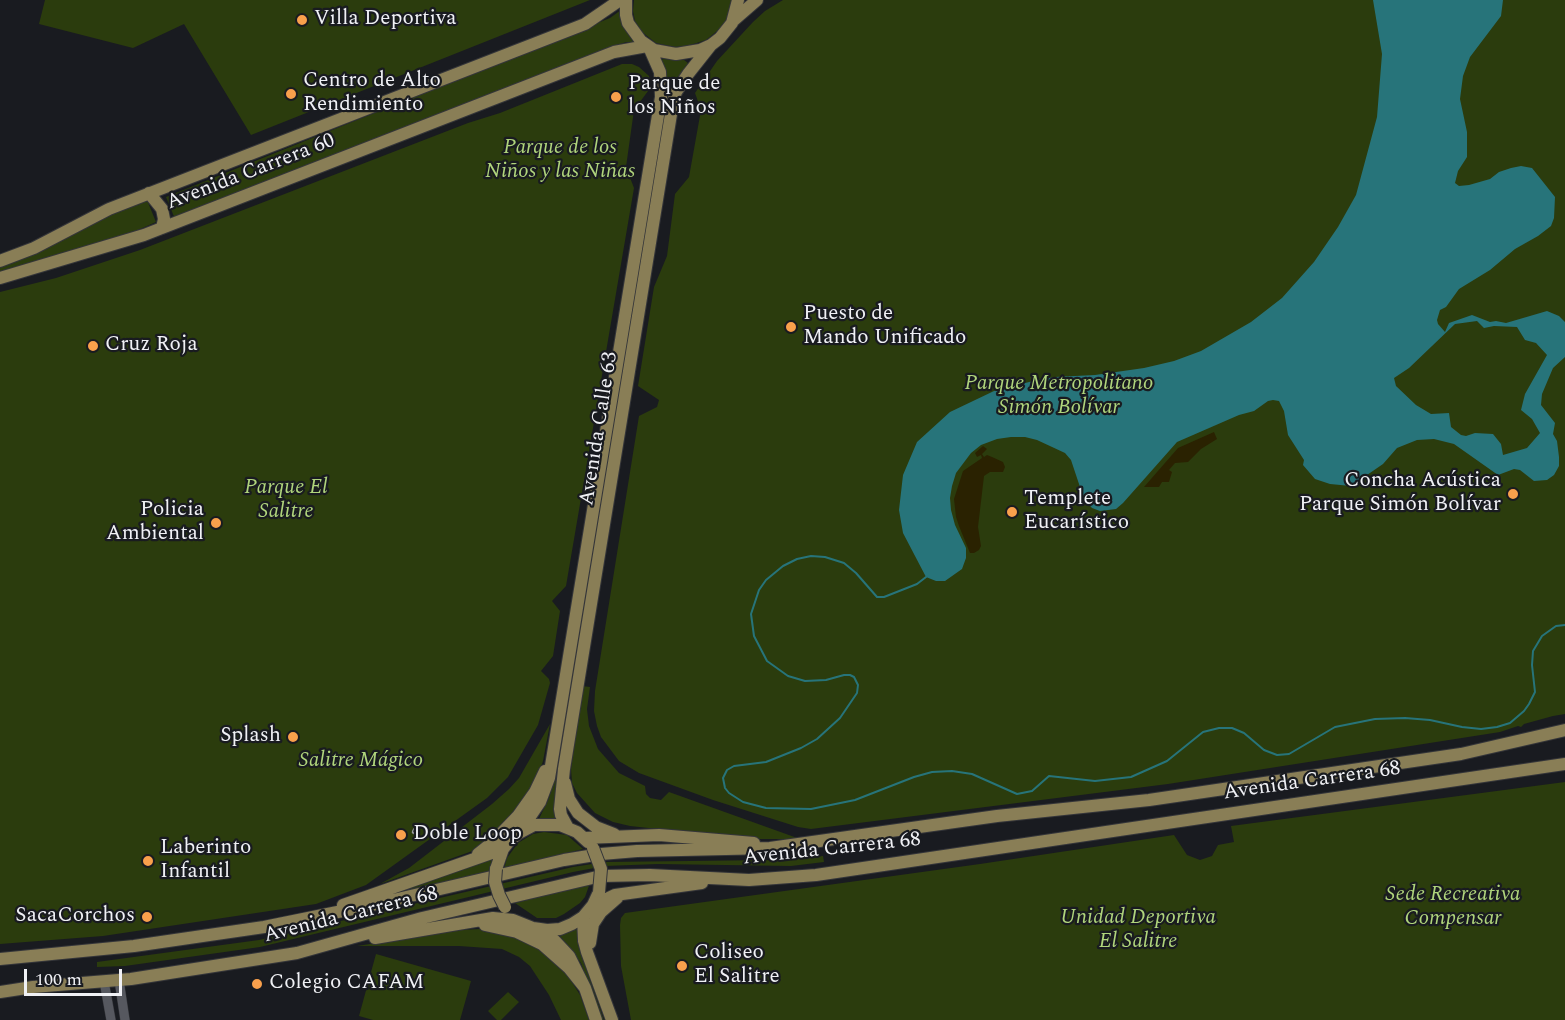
<!DOCTYPE html>
<meta charset="utf-8">
<style>
body{margin:0}
#map{position:relative;width:1565px;height:1020px;overflow:hidden;background:#191b20;font-family:Spectral,serif}
canvas{display:block}
.scale{position:absolute;left:24px;top:969px;width:98px;height:27px;box-sizing:border-box;border:3px solid #f0f1f5;border-top:0;padding-left:8px;font-size:18px;line-height:21px;white-space:nowrap;color:#f0f1f5;-webkit-text-stroke:4px #191b20;paint-order:stroke}
</style>
<div id="map">
<canvas width="1565" height="1020"></canvas>
<div class="scale">100 m</div>
</div>
<script>
const c = document.querySelector('canvas').getContext('2d');
c.lineJoin = 'round';
function paint(path, color) { c.fillStyle = color; c.fill(path, 'evenodd'); }
const toPath = rows => new Path2D(rows.map(r => 'M' + r).join(''));
function strokePath(path, color, width, dash) { c.strokeStyle = color; c.lineWidth = width; c.lineCap = dash ? 'butt' : 'round'; c.setLineDash(dash || []); c.stroke(path); }
function write(font, color, halo, rows, align = 'center') {
  c.font = font + ' Spectral,serif'; c.lineWidth = 4.5; c.setLineDash([]); c.textBaseline = 'middle'; c.strokeStyle = halo; c.fillStyle = color; for (const [text, x, y, turn = 0] of rows) {
    c.save(); c.translate(x, y); c.rotate((+turn || 0) * Math.PI / 180); c.textAlign = isNaN(turn) ? turn : align; if (halo) c.strokeText(text, 0, 0); c.fillText(text, 0, 0); c.restore();
  }
}
const green = toPath([
 [45,0,590,0,251,135,184,24,133,48,39,24],
 [634,0,733,0,727,21,717,31,706,40,687,46,675,47,656,43,642,32,635,21,633,11],
 [783,0,1565,0,1565,714,1553,716,1524,724,1521,727,1518,726,1500,732,1168,784,811,829,798,827,713,800,639,773,619,761,601,737,597,726,594,711,595,691,639,416,657,407,659,400,638,386,654,287,667,256,675,194,689,177,701,110,695,93,717,61,753,22,765,11],
 [621,10,622,25,634,43,626,42,610,48,175,219,166,197,610,18],
 [663,59,684,60,688,63,669,100,644,244,629,352,557,783,554,806,555,820,538,821,549,798,553,783,666,93,666,75,660,61],
 [622,64,632,64,639,67,649,76,651,87,634,110,626,167,634,188,566,586,552,601,560,611,553,656,541,671,549,679,550,683,538,725,508,777,487,798,366,885,316,904,103,936,0,944,0,292,56,278,140,250,468,123,500,113],
 [147,200,156,222,118,239,0,272,0,267,33,255,110,215],
 [582,686,590,687,587,709,589,726,598,749,619,773,645,786,646,794,650,798,661,800,669,792,800,839,750,839,630,826,613,822,595,813,577,793,572,783,571,769],
 [550,724,543,761,537,779,517,812,478,849,380,884,409,868,492,804,509,789,519,778],
 [1565,782,1565,1020,631,1020,621,966,620,925,621,918,625,913,980,864,1174,835,1187,855,1200,860,1212,856,1218,845,1234,842,1231,826],
 [544,832,567,835,583,849,504,869,507,858,518,843,533,834],
 [823,856,824,862,791,866,658,864,605,866,573,872,260,947,125,966,97,967,97,962,259,940,573,867,605,862,772,860],
 [493,858,490,873,374,901,398,891],
 [590,883,585,897,580,903,564,914,556,918,537,918,515,903],
 [578,927,580,951,604,1020,600,1020,581,963,559,935],
 [481,929,516,936,541,950,565,971,580,995,589,1020,561,1020,549,995,530,966,519,957,502,949,459,946,357,946,459,930],
 [376,954,471,981,460,1020,373,1020,359,1016],
 [508,992,519,1002,501,1020,497,1020,488,1011]
]);
const sand = toPath([
 [1214,432,1217,439,1201,449,1188,462,1175,463,1169,470,1172,472,1169,482,1162,482,1159,487,1144,487,1178,448],
 [983,446,987,449,982,454,984,457,987,455,992,457,1003,462,1005,467,1003,472,990,472,984,476,978,527,981,546,979,550,974,553,970,553,959,526,956,517,954,499,963,471,982,458,981,455,977,457,975,453]
]);
const water = toPath([
 [1373,0,1503,0,1501,16,1470,57,1463,76,1460,99,1467,132,1467,157,1458,171,1455,183,1459,186,1469,185,1490,179,1499,172,1511,168,1521,166,1532,168,1555,197,1554,218,1551,226,1538,236,1515,249,1490,270,1459,289,1446,307,1440,310,1437,320,1438,324,1445,332,1449,323,1472,315,1490,322,1496,321,1506,323,1547,311,1559,316,1565,322,1565,357,1553,368,1542,394,1541,405,1555,423,1553,434,1557,441,1559,457,1559,466,1554,475,1547,480,1534,481,1520,470,1514,469,1498,475,1454,444,1434,439,1417,440,1397,448,1383,464,1351,486,1330,484,1315,479,1303,465,1304,460,1288,435,1284,411,1279,401,1273,400,1268,401,1254,411,1239,415,1177,442,1123,503,1116,509,1100,511,1092,508,1084,499,1071,460,1065,453,1037,440,1025,437,1011,437,997,439,981,445,971,453,956,473,952,486,950,498,951,510,955,525,966,548,966,558,962,569,945,581,936,581,926,577,903,533,899,510,903,475,917,442,950,412,994,391,1033,381,1055,377,1095,375,1144,368,1174,361,1201,351,1251,322,1282,298,1314,262,1338,227,1356,195,1377,117,1382,54],
 [1477,321,1484,328,1494,326,1517,327,1525,340,1536,343,1547,355,1525,394,1521,410,1532,419,1540,433,1527,448,1503,455,1501,444,1493,434,1475,433,1466,436,1461,435,1451,427,1449,413,1431,414,1416,405,1396,386,1394,378,1409,368,1455,324]
]);
const stream = toPath([
 [926,577,917,584,884,597,877,597,856,573,844,563,825,557,811,556,797,559,783,566,766,580,759,590,751,614,754,636,767,661,788,676,805,681,826,680,844,675,850,675,854,677,858,685,857,693,840,718,817,739,801,748,766,762,734,766,727,770,723,778,725,788,729,793,743,802,766,808,811,809,855,800,914,777,932,772,952,771,972,774,1017,794,1032,791,1049,776,1095,781,1131,777,1167,761,1203,732,1219,728,1232,728,1244,733,1264,750,1277,755,1289,754,1335,727,1375,719,1405,718,1430,720,1462,727,1481,729,1497,727,1510,723,1524,711,1529,704,1535,692,1532,665,1533,651,1542,636,1556,626,1565,625]
]);
const minor = toPath([
 [119,980,125,1020],
 [104,981,111,1020]
]);
const major = toPath([
 [626,0,626,15,628,23,641,41,654,50,676,54,700,50,711,45,720,38,732,23,738,0],
 [734,20,757,0],
 [149,193,162,209,164,219,162,228],
 [0,261,34,248,109,209,585,24,620,0],
 [0,278,144,235,614,52,647,46],
 [565,783,569,799,578,813,596,827,614,834],
 [568,828,561,815,560,809,564,769,673,102,676,92,688,74,711,45],
 [519,833,540,802,549,778,661,97,660,72,649,47],
 [584,838,659,835,754,843],
 [478,854,493,842,518,816,535,792,545,771],
 [496,869,503,849,510,840,519,833,534,825,560,825,577,832,588,842],
 [343,905,503,849],
 [594,905,615,895,702,883],
 [583,917,584,941,587,952,612,1020],
 [485,925,517,932,542,944,569,968,585,988],
 [539,930,555,941,569,956,585,988,596,1020],
 [375,938,493,918,513,920,533,928,547,930,560,929,572,924,583,917,593,905,599,892],
 [590,943,593,924,601,912,617,898],
 [0,959,134,946,264,927,372,905,564,860,601,854,637,851,770,848,997,816,1149,800,1461,754,1565,730],
 [0,992,33,987,131,979,297,953,422,918,601,876,650,875,749,880,816,875,1565,764]
]);
const rail = toPath([
 [414,832,415,830]
]);
const majorBridge = toPath([
 [593,848,601,869,599,892],
 [496,869,495,882,499,895,505,907]
]);
const markers = [
 [302,20,6,"#f9a04c"],
 [291,94,6,"#f9a04c"],
 [616,97,6,"#f9a04c"],
 [791,327,6,"#f9a04c"],
 [93,346,6,"#f9a04c"],
 [1513,494,6,"#f9a04c"],
 [1012,512,6,"#f9a04c"],
 [216,523,6,"#f9a04c"],
 [293,737,6,"#f9a04c"],
 [401,835,6,"#f9a04c"],
 [148,861,6,"#f9a04c"],
 [147,917,6,"#f9a04c"],
 [682,966,6,"#f9a04c"],
 [257,984,6,"#f9a04c"]
];
const poiNames = [
 ["Villa Deportiva",314,20],
 ["Centro de Alto",303,82],
 ["Rendimiento",303,106],
 ["Parque de",628,85],
 ["los Niños",628,109],
 ["Puesto de",803,315],
 ["Mando Unificado",803,339],
 ["Cruz Roja",105,346],
 ["Concha Acústica",1501,482,"right"],
 ["Parque Simón Bolívar",1501,506,"right"],
 ["Templete",1024,500],
 ["Eucarístico",1024,524],
 ["Policia",204,511,"right"],
 ["Ambiental",204,535,"right"],
 ["Splash",281,737,"right"],
 ["Doble Loop",413,835],
 ["Laberinto",160,849],
 ["Infantil",160,873],
 ["SacaCorchos",135,917,"right"],
 ["Coliseo",694,954],
 ["El Salitre",694,978],
 ["Colegio CAFAM",269,984]
];
const parkNames = [
 ["Parque de los",560,149],
 ["Niños y las Niñas",560,173],
 ["Parque Metropolitano",1059,385],
 ["Simón Bolívar",1059,409],
 ["Parque El",286,489],
 ["Salitre",286,513],
 ["Salitre Mágico",361,762],
 ["Sede Recreativa",1453,896],
 ["Compensar",1453,920],
 ["Unidad Deportiva",1138,919],
 ["El Salitre",1138,943]
];
const streetNames = [
 ["Avenida Carrera 60",251,173,-21],
 ["Avenida Calle 63",600,429,-81],
 ["Avenida Carrera 68",1312,782,-8],
 ["Avenida Carrera 68",832,850,-6],
 ["Avenida Carrera 68",351,916,-14]
];
paint(green, '#2b3c0d');
paint(sand, '#2a2201');
paint(water, '#27747a');
strokePath(stream, '#27747a', 2);
strokePath(minor, '#343539', 10);
strokePath(major, '#343539', 14);
strokePath(minor, '#56585f', 9);
strokePath(major, '#897e56', 12);
strokePath(rail, '#9b9ca1', 4.5);
strokePath(rail, '#191b20', 2, [7]);
strokePath(majorBridge, '#343539', 14, []);
strokePath(majorBridge, '#897e56', 12);
for (const [x, y, r, color] of markers) { const dot = new Path2D(); dot.arc(x, y, r, 0, 2 * Math.PI); c.fillStyle = color; c.fill(dot); strokePath(dot, '#191b20', 2); }
write('21px', '#f0f1f5', '#191b20', poiNames, 'left');
write('italic 21px', '#b0d57c', '#191b20', parkNames);
write('21px', '#f0f1f5', '#191b20', streetNames);
</script>
